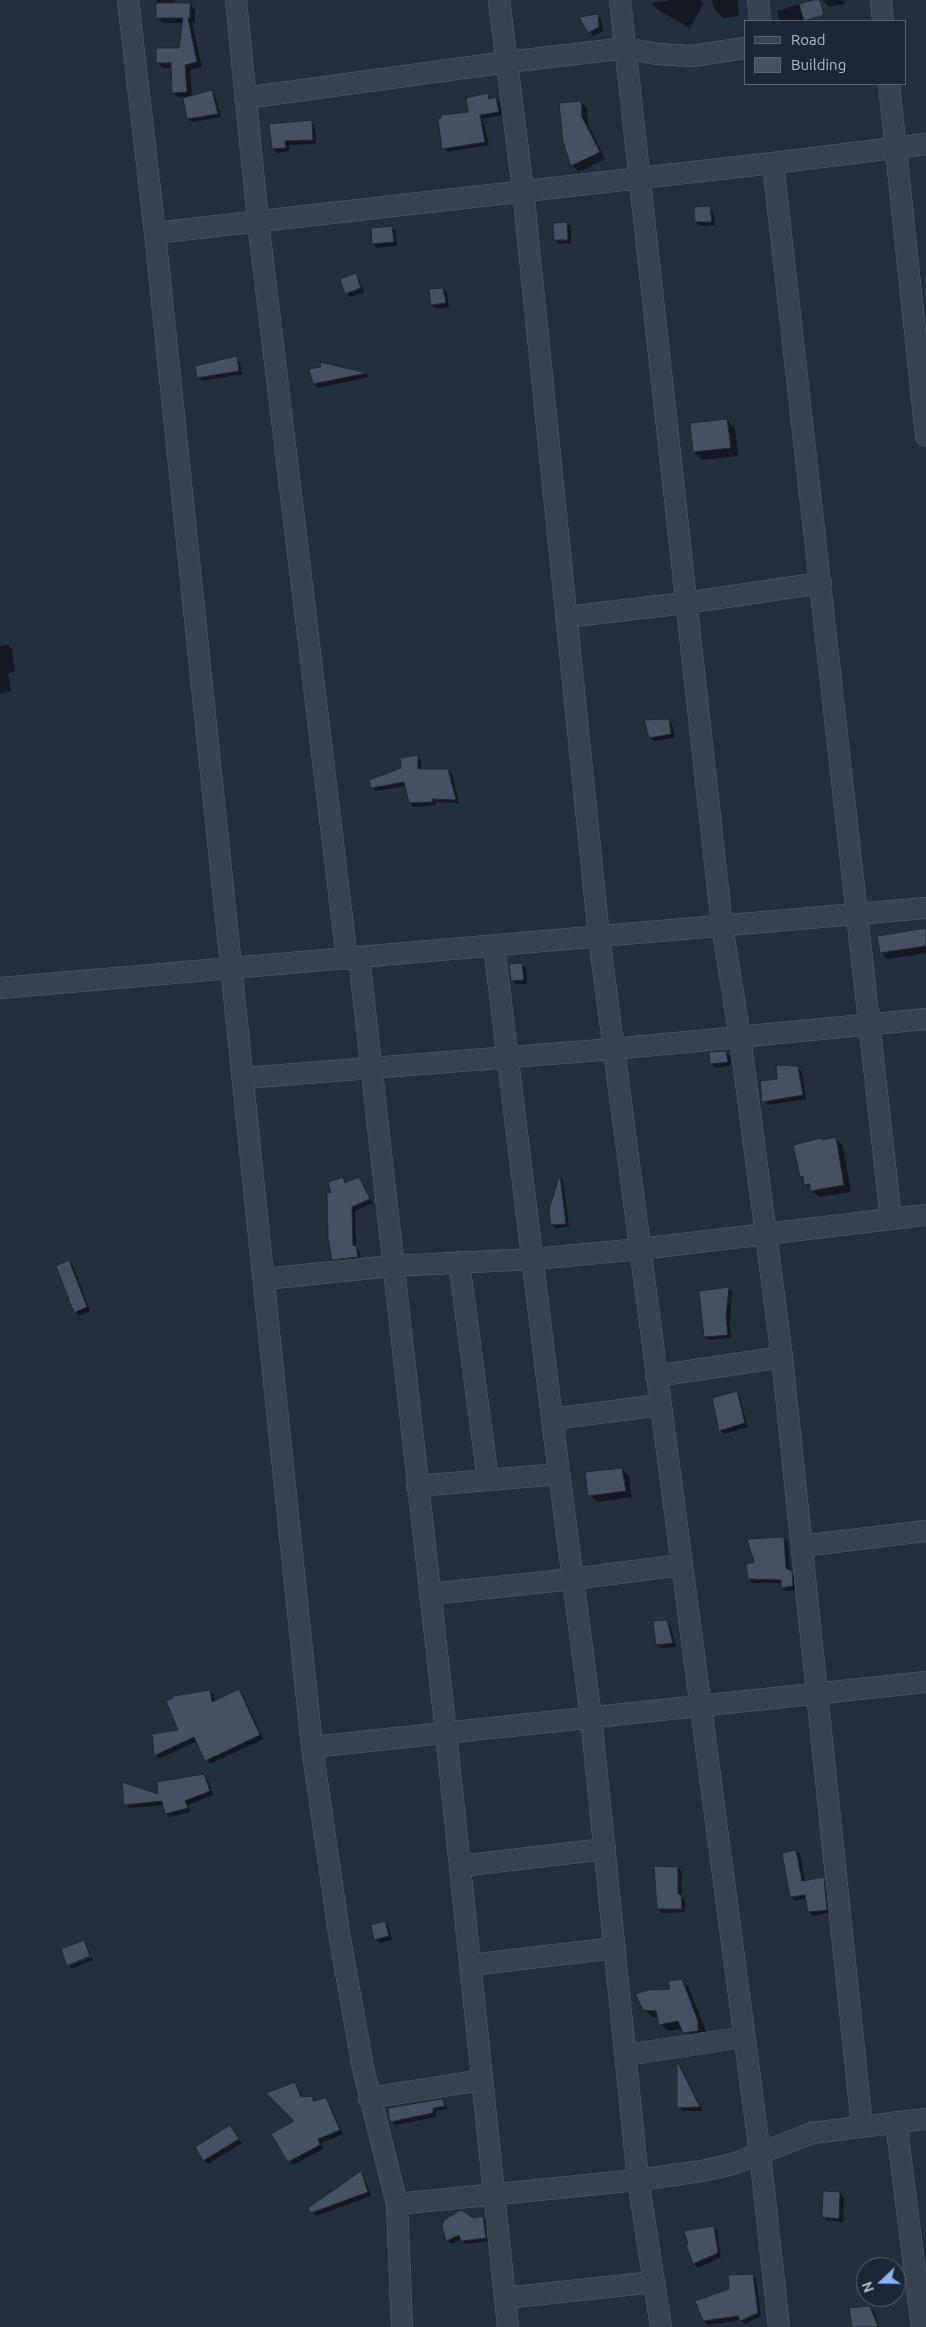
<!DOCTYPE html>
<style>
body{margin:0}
#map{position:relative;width:926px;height:2327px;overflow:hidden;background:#242f3e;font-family:Ubuntu,sans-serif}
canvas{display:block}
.legend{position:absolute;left:744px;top:20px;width:162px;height:65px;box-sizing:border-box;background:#1d2633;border:1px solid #59626f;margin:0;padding:6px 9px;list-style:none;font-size:15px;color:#b4bcc9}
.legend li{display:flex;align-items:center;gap:10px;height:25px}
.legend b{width:25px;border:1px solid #59626f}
.north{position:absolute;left:856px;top:2257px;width:50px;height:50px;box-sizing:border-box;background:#1d2633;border:1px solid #59626f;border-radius:50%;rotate:249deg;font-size:14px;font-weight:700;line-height:20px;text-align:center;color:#b4bcc9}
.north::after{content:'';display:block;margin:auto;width:18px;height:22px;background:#8ab4f8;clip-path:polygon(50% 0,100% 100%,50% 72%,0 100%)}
</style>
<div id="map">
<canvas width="926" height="2327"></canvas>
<ul class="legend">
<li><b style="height:6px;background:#38414e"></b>Road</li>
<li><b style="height:14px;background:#455162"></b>Building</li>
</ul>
<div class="north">N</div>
</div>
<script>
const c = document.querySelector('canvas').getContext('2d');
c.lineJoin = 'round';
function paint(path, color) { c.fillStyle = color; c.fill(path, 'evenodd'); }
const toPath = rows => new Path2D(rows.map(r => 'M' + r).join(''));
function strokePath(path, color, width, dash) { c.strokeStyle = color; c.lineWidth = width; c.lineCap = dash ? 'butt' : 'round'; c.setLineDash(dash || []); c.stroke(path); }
const shadow = toPath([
 [157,0,175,0,175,4,190,4,195,10,195,23,192,23,202,67,190,70,192,97,211,92,215,95,221,117,192,122,188,118,184,97,179,98,173,92,172,68,163,68,157,62,180,49,184,23,163,23,158,18],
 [671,0,700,0,704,3,690,28,658,10,651,3],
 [712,0,737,0,739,16,723,18,715,10],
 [823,0,844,0,845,4,829,7],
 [806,2,810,6,811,21,780,21,777,11],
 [598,16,601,20,603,31,593,36,581,18],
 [487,94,491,99,496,99,499,102,502,115,483,119,489,145,448,152,444,148],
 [581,102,587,108,588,124,605,159,579,172,573,166,564,142],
 [311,121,315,125,316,144,289,145,289,151,277,153,273,149],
 [709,208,713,212,715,225,700,226,696,222],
 [567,223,571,227,571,243,559,244,555,240],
 [392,227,396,231,397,246,377,248,373,244],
 [356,275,359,279,364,292,350,297,346,293],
 [443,289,447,293,449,307,436,309,432,305],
 [236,358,240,362,242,374,202,381,199,377],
 [322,363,367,374,369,377,318,388,314,384,311,370,323,368],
 [727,420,735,428,738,456,702,460,694,452],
 [8,645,12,649,15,672,8,673,11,691,0,694,0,646],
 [668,720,672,724,675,738,654,741,650,737],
 [417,756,421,760,421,770,448,770,452,774,459,803,436,802,436,805,414,807,410,803,406,786,376,791,372,787,402,769],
 [926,931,926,953,888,959,881,952],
 [522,964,526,968,527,984,516,984,512,981],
 [726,1052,730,1056,731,1065,715,1068,711,1064,710,1054],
 [798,1068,802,1072,806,1099,767,1105,763,1101,778,1080],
 [836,1139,843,1146,851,1192,819,1197,805,1184,805,1180,801,1176,812,1141],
 [560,1177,563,1180,569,1227,556,1228,552,1225,550,1209],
 [342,1178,347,1184,359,1178,373,1203,355,1211,356,1247,359,1250,361,1260,337,1263,333,1259,333,1195],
 [69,1261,73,1265,90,1311,79,1316,75,1312],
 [729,1289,732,1292,730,1322,731,1338,709,1340,705,1337],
 [737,1393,740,1397,748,1427,724,1434,720,1430],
 [622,1469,629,1476,632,1497,597,1502,590,1495],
 [784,1538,788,1542,790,1571,795,1576,796,1590,786,1591,783,1588,782,1583,753,1583,749,1579,755,1563],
 [666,1621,670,1625,676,1647,661,1648,657,1644],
 [210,1691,214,1695,215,1702,239,1691,243,1695,263,1739,210,1764,197,1741,159,1759,156,1755,180,1731],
 [204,1776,208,1780,213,1795,188,1805,191,1812,170,1817,166,1813,165,1805,129,1808,126,1804,160,1796],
 [796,1851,800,1855,805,1881,823,1878,827,1882,830,1913,813,1916,809,1912,807,1898,795,1901,791,1897],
 [655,1868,678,1868,682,1872,681,1897,685,1900,685,1912,662,1913,658,1909],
 [385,1922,388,1926,392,1940,379,1943,375,1939],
 [84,1942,91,1954,69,1964],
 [92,1957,93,1960,72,1969,70,1966],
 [682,1981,689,1988,705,2029,705,2038,692,2040,683,2029,668,2031,660,2024,659,2017,652,2017,644,2009,672,1991],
 [678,2064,680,2066,703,2111,682,2111,679,2107],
 [294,2083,303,2098,312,2097,316,2101,325,2099,329,2103,343,2134,321,2143,323,2149,293,2165,273,2134,296,2121],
 [442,2100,448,2109,436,2111,436,2117,395,2125,391,2121],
 [230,2126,242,2143,208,2164,204,2160],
 [360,2172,364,2176,371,2196,316,2216,312,2212],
 [840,2193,844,2197,843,2222,827,2220,823,2216],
 [482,2217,486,2221,489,2241,466,2244,462,2239,451,2244,448,2240,473,2219],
 [714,2227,717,2231,721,2257,698,2268,694,2264,688,2245],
 [752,2275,756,2279,761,2316,745,2324,741,2320,708,2325,704,2321,730,2290],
 [870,2307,874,2311,879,2327,853,2327]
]);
const building = toPath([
 [813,0,820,0,824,15,804,21,799,4,813,0],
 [156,3,190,3,190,18,188,18,197,62,185,65,187,92,172,93,171,63,156,63,156,48,179,48,183,18,156,18,156,3],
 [598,14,599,27,588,33,579,17,598,14],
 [212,90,218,114,187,119,183,98,212,90],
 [488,93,489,99,496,97,499,112,480,115,485,142,442,149,438,119,441,118,441,115,468,112,466,98,488,93],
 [581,101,582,117,600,152,571,166,563,142,559,103,581,101],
 [312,120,313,140,285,141,286,148,272,149,269,124,312,120],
 [710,206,712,222,695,222,694,207,710,206],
 [567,222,568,240,554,240,553,223,567,222],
 [392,226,394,242,372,244,371,228,392,226],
 [356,273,361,288,345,294,340,279,356,273],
 [443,288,446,303,431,305,429,289,443,288],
 [237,356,239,371,197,378,195,366,237,356],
 [320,362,367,373,313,384,309,369,321,367,320,362],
 [727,419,731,448,693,452,690,423,727,419],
 [669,719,671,734,649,738,644,720,669,719],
 [418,755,418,769,448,769,456,800,432,799,433,802,409,803,404,782,371,788,369,780,401,768,400,758,418,755],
 [926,928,926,946,880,953,877,936,926,928],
 [522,963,524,980,511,981,509,964,522,963],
 [726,1051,728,1062,710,1064,709,1052,726,1051],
 [776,1065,798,1066,803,1095,762,1102,760,1081,777,1079,776,1065],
 [836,1137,844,1185,810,1191,810,1184,804,1185,803,1176,800,1177,793,1145,821,1138,822,1140,836,1137],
 [560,1175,566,1224,551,1225,549,1209,560,1175],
 [343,1177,345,1183,359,1177,370,1199,352,1207,353,1246,356,1245,358,1257,332,1260,328,1238,327,1192,331,1193,328,1182,343,1177],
 [69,1260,87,1307,74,1313,56,1266,69,1260],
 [729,1287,726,1318,728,1335,704,1337,699,1291,729,1287],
 [737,1391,745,1423,719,1431,712,1398,737,1391],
 [622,1468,626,1491,588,1496,585,1472,622,1468],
 [784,1537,786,1568,792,1571,793,1586,781,1588,781,1580,748,1579,746,1564,754,1562,747,1539,784,1537],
 [667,1620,673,1643,656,1645,653,1621,667,1620],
 [239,1689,260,1735,205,1761,194,1737,154,1756,152,1734,178,1730,166,1701,173,1698,173,1696,210,1690,212,1702,239,1689],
 [204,1774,210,1791,185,1801,188,1808,165,1814,162,1801,124,1805,122,1782,158,1794,157,1782,204,1774],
 [796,1850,802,1881,824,1877,827,1910,808,1912,805,1895,790,1897,782,1853,796,1850],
 [654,1866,678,1867,678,1894,681,1895,682,1909,657,1909,654,1866],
 [385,1921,389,1936,374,1940,371,1925,385,1921],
 [84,1940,90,1956,67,1966,61,1949,84,1940],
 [682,1979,698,2021,698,2031,683,2033,678,2021,659,2025,656,2011,643,2010,635,1994,648,1990,670,1989,668,1981,682,1979],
 [677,2061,700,2107,677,2108,677,2061],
 [295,2082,301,2097,313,2096,313,2101,326,2098,340,2130,318,2139,320,2145,288,2162,271,2134,294,2121,266,2093,295,2082],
 [442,2099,445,2106,433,2108,433,2113,390,2122,388,2108,442,2099],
 [230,2125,239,2139,203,2161,195,2147,230,2125],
 [361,2171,368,2192,311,2213,308,2208,361,2171],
 [823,2191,840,2192,839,2219,822,2217,823,2191],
 [461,2210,473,2218,483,2216,486,2238,461,2241,459,2235,446,2241,442,2226,444,2220,461,2210],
 [714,2226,718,2253,693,2264,686,2245,688,2244,684,2231,714,2226],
 [753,2274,758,2313,740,2321,738,2316,703,2321,695,2301,729,2289,728,2275,753,2274],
 [870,2306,878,2327,852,2327,849,2308,870,2306]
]);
const minor = toPath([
 [128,0,155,233,312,1747,339,1933,363,2068,397,2204,402,2327],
 [236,0,258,221,347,959],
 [499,0,523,190,599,937,760,2154,779,2327],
 [620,0,722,926,740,1037,782,1357,862,2126],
 [758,0,760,21],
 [881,0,883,21],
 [889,84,926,436],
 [245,98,507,62,627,48,656,54,692,56,745,48],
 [773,163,891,1219],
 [155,233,773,163,926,144],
 [566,617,685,603,821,583],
 [494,946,552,1419,591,1717,638,2180,661,2327],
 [359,957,446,1733,508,2327],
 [0,988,926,908],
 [244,1078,613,1049,926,1019],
 [459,1262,488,1480],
 [264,1279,392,1266,534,1259,640,1249,926,1215],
 [656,1376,782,1357],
 [552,1419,660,1405],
 [417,1486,559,1474],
 [802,1546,926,1531],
 [430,1594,573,1579,681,1565],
 [312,1747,926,1682],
 [460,1866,605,1849],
 [470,1965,615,1948],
 [626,2055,744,2037],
 [369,2098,482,2080],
 [896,2122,922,2327],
 [397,2204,638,2180,702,2171,733,2164,812,2133,926,2119],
 [505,2298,654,2282]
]);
paint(shadow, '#0007');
paint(building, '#455162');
strokePath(building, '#1f2835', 1);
strokePath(minor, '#565f6c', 22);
strokePath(minor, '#38414e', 21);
</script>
